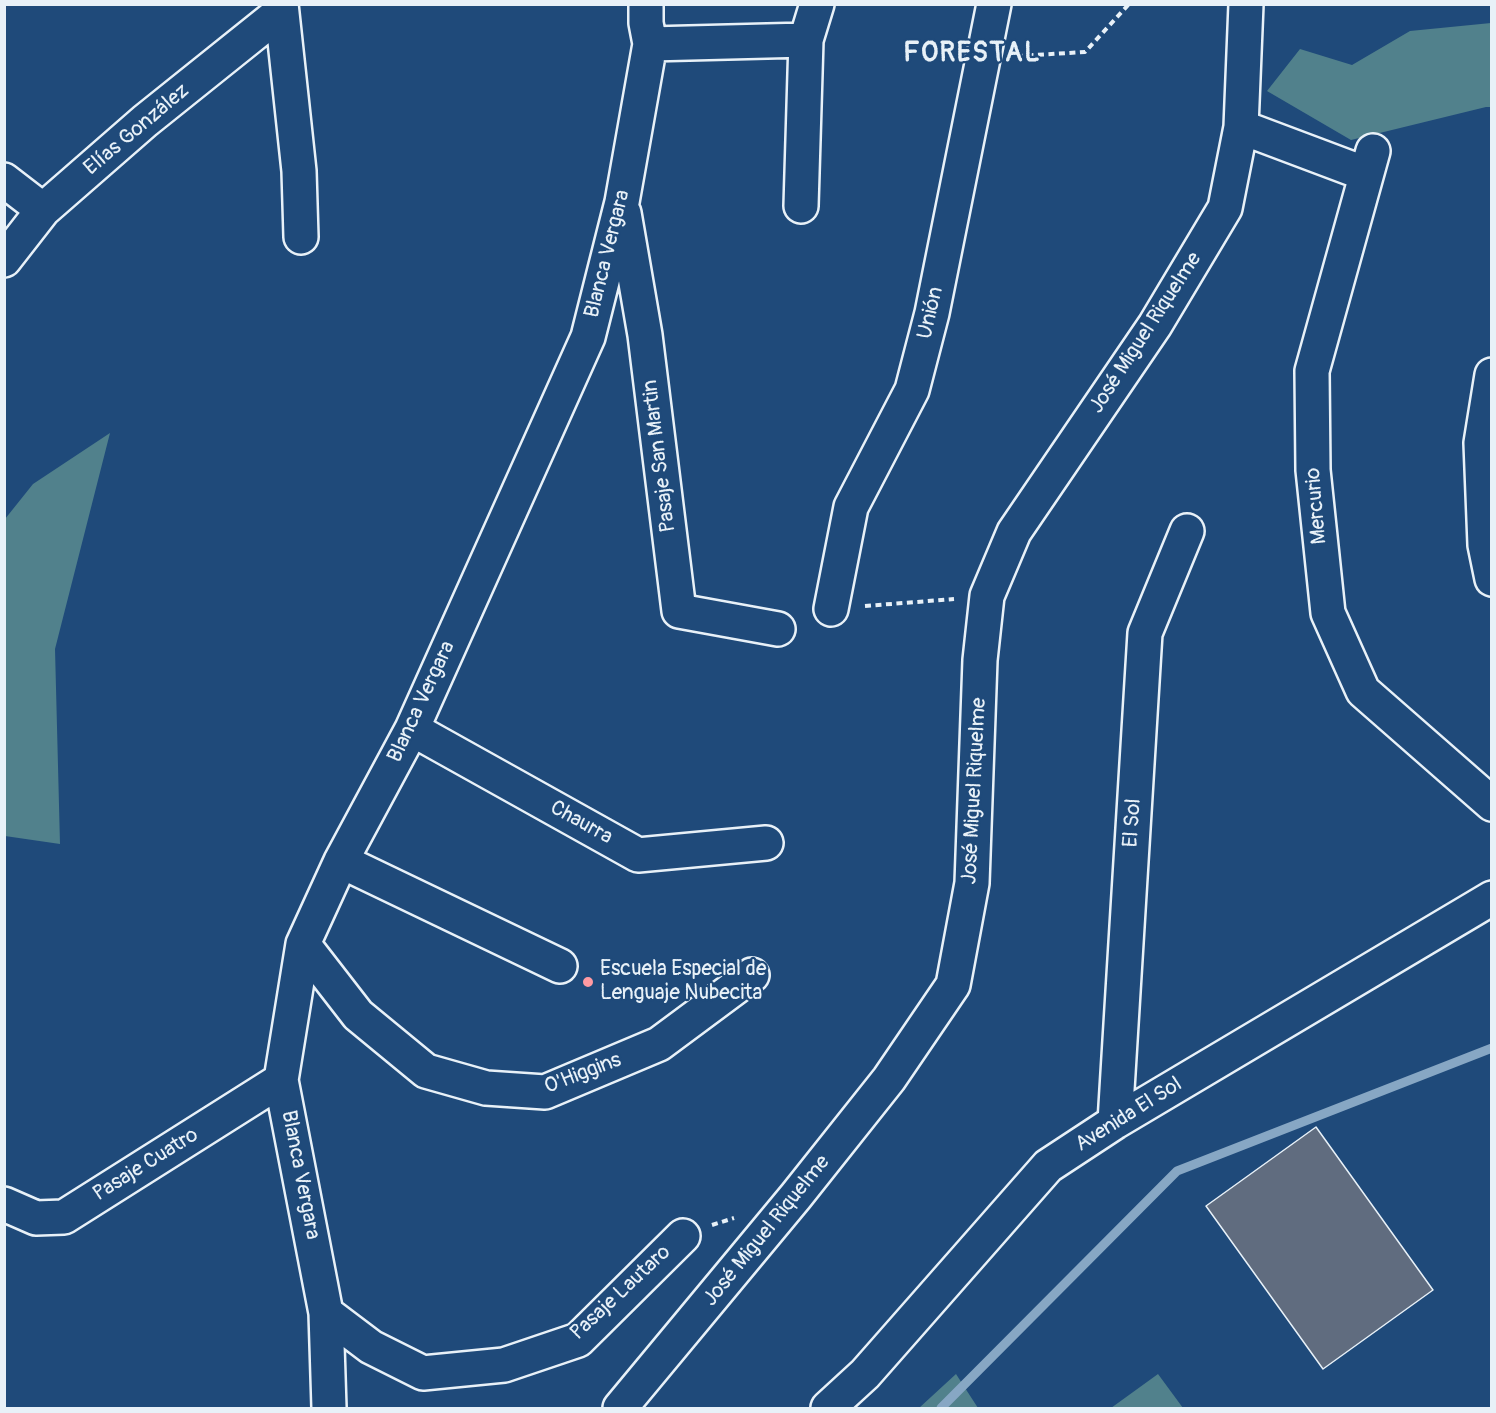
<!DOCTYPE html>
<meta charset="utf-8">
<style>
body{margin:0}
#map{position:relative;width:1496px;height:1413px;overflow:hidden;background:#1f4a7a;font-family:Pangolin,sans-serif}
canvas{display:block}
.frame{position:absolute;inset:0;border:6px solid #e8f1f8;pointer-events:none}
</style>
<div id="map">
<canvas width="1496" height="1413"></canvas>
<div class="frame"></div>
</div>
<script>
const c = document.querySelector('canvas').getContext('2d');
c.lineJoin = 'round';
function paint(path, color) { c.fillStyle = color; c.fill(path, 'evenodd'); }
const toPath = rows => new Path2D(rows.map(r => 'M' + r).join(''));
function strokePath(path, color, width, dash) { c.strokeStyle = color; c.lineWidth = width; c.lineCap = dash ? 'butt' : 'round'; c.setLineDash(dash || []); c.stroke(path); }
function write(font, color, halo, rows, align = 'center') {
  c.font = font + ' Pangolin,sans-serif'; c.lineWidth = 4.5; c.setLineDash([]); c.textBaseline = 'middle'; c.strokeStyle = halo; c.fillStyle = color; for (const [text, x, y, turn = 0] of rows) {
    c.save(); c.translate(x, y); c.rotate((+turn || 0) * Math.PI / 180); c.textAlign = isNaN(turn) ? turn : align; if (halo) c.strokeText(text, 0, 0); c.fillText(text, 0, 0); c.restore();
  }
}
const green = toPath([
 [1491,23,1491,107,1486,107,1351,140,1267,91,1300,49,1352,65,1410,31],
 [110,433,55,649,60,844,5,836,5,519,33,484],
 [956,1374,978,1408,919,1408],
 [1158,1374,1183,1408,1111,1408]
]);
const stream = toPath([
 [941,1408,1177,1171,1492,1048]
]);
const building = toPath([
 [1316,1127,1433,1290,1323,1369,1206,1206,1316,1127]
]);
const path = toPath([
 [1017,56,1085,52,1129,4],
 [865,606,954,599],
 [712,1225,734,1218]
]);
const minor = toPath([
 [281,4,299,171,301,237],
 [650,44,806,40],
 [1241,127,1366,174],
 [1373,151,1312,371,1313,470,1328,613,1363,691,1492,804],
 [4,180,43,210],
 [801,206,806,40,817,4],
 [624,213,645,335,679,611,778,629],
 [4,260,43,210,145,121,281,12],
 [1492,375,1481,443,1485,545,1492,579],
 [831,609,851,507,912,390,932,313,994,4],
 [412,729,638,855,766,843],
 [341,861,560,966],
 [303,944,358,1015,426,1071,486,1088,545,1092,659,1044,752,975],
 [1115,1122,1145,633,1187,531],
 [4,1204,36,1218,64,1217,281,1080],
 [326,1313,371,1347,423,1373,504,1365,578,1340,683,1236],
 [329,1408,326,1313,281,1080,303,944,341,861,412,729,588,337,622,202,650,44,646,23,646,4],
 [620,1408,796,1196,889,1079,953,985,972,883,980,660,987,596,1014,532,1155,325,1225,208,1241,127,1246,4],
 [828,1408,865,1374,1048,1166,1115,1122,1492,898]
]);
const markers = [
 [588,982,6,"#ff9aa2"]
];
const streetNames = [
 ["Elías González",137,130,-40],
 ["Blanca Vergara",608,254,-76],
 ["Unión",931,313,-77],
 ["José Miguel Riquelme",1146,333,-57],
 ["Pasaje San Martin",660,456,-97],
 ["Mercurio",1317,506,-95],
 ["Blanca Vergara",422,702,-65],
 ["José Miguel Riquelme",975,791,-87],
 ["Chaurra",581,823,29],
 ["El Sol",1133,823,-86],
 ["O'Higgins",583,1074,-21],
 ["Avenida El Sol",1129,1115,-32],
 ["Pasaje Cuatro",146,1165,-32],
 ["Blanca Vergara",300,1175,79],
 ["José Miguel Riquelme",767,1231,-51],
 ["Pasaje Lautaro",621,1293,-43]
];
const poiNames = [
 ["Escuela Especial de",600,970],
 ["Lenguaje Nubecita",600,994]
];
const districtNames = [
 ["FORESTAL",972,54]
];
paint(green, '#51818c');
strokePath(stream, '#87a7c4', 9);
paint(building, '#606c7f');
strokePath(building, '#e8f1f8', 1.5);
strokePath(minor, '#e8f1f8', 38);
strokePath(path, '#e8f1f8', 4, [6, 4.5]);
strokePath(minor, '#1f4a7a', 33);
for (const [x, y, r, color] of markers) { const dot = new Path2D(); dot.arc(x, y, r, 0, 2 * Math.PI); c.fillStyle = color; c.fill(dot); strokePath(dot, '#1f4a7a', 2); }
write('21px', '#e8f1f8', '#1f4a7a', streetNames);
write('21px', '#e8f1f8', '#1f4a7a', poiNames, 'left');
c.letterSpacing = '1.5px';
write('bold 27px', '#e8f1f8', '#1f4a7a', districtNames);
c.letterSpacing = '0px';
</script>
